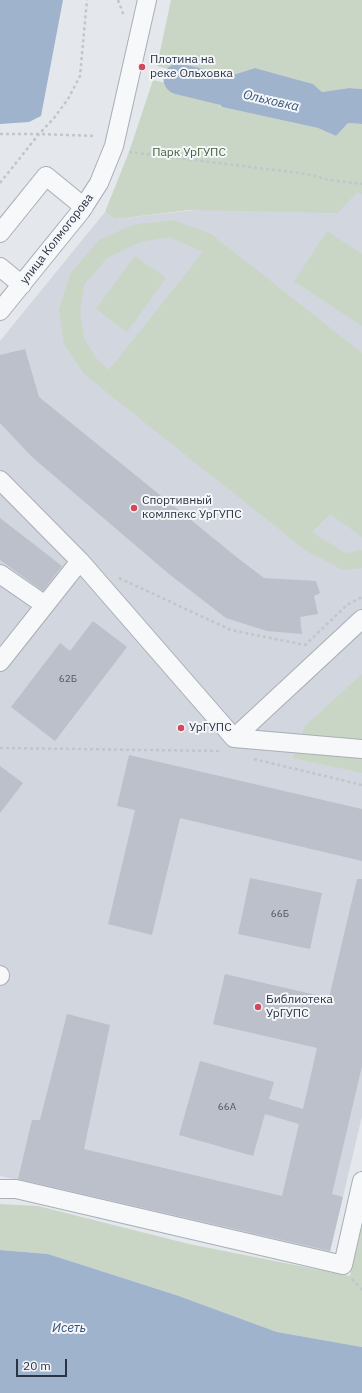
<!DOCTYPE html>
<meta charset="utf-8">
<style>
body{margin:0}
#map{position:relative;width:362px;height:1393px;overflow:hidden;background:#e4e7ec;font-family:"IBM Plex Sans",sans-serif}
canvas{display:block}
.scale{position:absolute;left:16px;top:1359px;width:51px;height:18px;box-sizing:border-box;border:2px solid #2b3445;border-top:0;padding-left:5px;font-size:12px;line-height:14px;white-space:nowrap;color:#2b3445;-webkit-text-stroke:3px #f4f6f9;paint-order:stroke}
</style>
<div id="map">
<canvas width="362" height="1393"></canvas>
<div class="scale">20 m</div>
</div>
<script>
const c = document.querySelector('canvas').getContext('2d');
c.lineJoin = 'round';
function paint(path, color) { c.fillStyle = color; c.fill(path, 'evenodd'); }
const toPath = rows => new Path2D(rows.map(r => 'M' + r).join(''));
function strokePath(path, color, width, dash) { c.strokeStyle = color; c.lineWidth = width; c.lineCap = dash ? 'butt' : 'round'; c.setLineDash(dash || []); c.stroke(path); }
function write(font, color, halo, rows, align = 'center') {
  c.font = font + ' "IBM Plex Sans",sans-serif'; c.lineWidth = 4; c.setLineDash([]); c.textBaseline = 'middle'; c.strokeStyle = halo; c.fillStyle = color; for (const [text, x, y, turn = 0] of rows) {
    c.save(); c.translate(x, y); c.rotate((+turn || 0) * Math.PI / 180); c.textAlign = isNaN(turn) ? turn : align; if (halo) c.strokeText(text, 0, 0); c.fillText(text, 0, 0); c.restore();
  }
}
const built = toPath([
 [358,192,362,195,362,1116,330,1252,0,1176,0,341,105,212,115,219]
]);
const green = toPath([
 [171,0,362,0,362,89,349,88,322,92,313,84,255,68,236,74,208,79,157,66],
 [153,80,203,92,222,107,318,128,336,136,348,123,362,124,362,195,357,192,338,213,190,210,115,219,105,212,129,152],
 [173,220,211,234,362,353,362,537,330,514,312,532,345,553,362,550,362,568,343,570,305,550,84,374,64,344,59,310,70,274,99,240,132,225],
 [170,237,203,252,109,370,96,358,84,338,80,311,84,285,107,258,140,242],
 [327,231,362,254,362,326,294,281],
 [135,256,166,278,127,332,96,309],
 [362,674,362,773,293,758,305,726],
 [0,1204,38,1206,189,1244,350,1276,362,1224,362,1347,277,1332,176,1295,48,1254,0,1250]
]);
const water = toPath([
 [0,0,63,0,41,116,29,122,0,124],
 [255,68,313,84,322,92,349,88,362,89,362,124,348,123,336,136,318,128,222,107,207,87,236,74],
 [0,1250,48,1254,176,1295,277,1332,362,1347,362,1393,0,1393]
]);
const river = toPath([
 [179,79,249,96]
]);
const building = toPath([
 [25,349,39,397,239,559,264,578,316,581,320,593,314,596,318,614,300,617,302,634,267,631,226,618,169,574,32,457,0,423,0,355],
 [0,518,62,566,43,591,0,560],
 [93,621,127,647,55,741,11,707,60,643,70,651],
 [129,755,362,809,362,861,180,818,152,935,108,924,135,810,117,806],
 [0,766,23,783,0,813],
 [250,878,322,893,310,949,238,934],
 [357,879,362,879,362,1066,332,1194,343,1197,330,1251,18,1179,32,1120,40,1120,67,1014,110,1025,84,1149,282,1196,299,1124,265,1114,253,1156,179,1135,200,1061,274,1082,269,1099,303,1109,317,1048,213,1024,225,974,329,998]
]);
const path = toPath([
 [118,0,124,16],
 [0,134,39,134,96,136],
 [129,152,307,174,329,180,362,184],
 [0,183,39,134,54,118,68,99,80,76,87,0],
 [119,578,231,630,305,645,347,605,362,597],
 [0,748,222,751],
 [254,759,362,785],
 [352,1279,362,1290]
]);
const minor = toPath([
 [0,233,46,176,84,207],
 [0,267,22,285],
 [0,311,81,211,99,183,114,146,147,0],
 [0,480,80,561,234,738,362,619],
 [0,574,45,605],
 [0,662,80,561],
 [234,738,362,749],
 [0,975,0,976],
 [0,1189,16,1189,343,1265,362,1181]
]);
const markers = [
 [142,67,4,"#d1495b"],
 [134,508,4,"#d1495b"],
 [181,728,4,"#d1495b"],
 [258,1007,4,"#d1495b"]
];
const numberNames = [
 ["62Б",68,679],
 ["66Б",280,914],
 ["66А",227,1107]
];
const poiNames = [
 ["Плотина на",150,60],
 ["реке Ольховка",150,74],
 ["Спортивный",142,501],
 ["комлпекс УрГУПС",142,515],
 ["УрГУПС",189,728],
 ["Библиотека",266,1000],
 ["УрГУПС",266,1014]
];
const parkNames = [
 ["Парк УрГУПС",189,153]
];
const streetNames = [
 ["улица Колмогорова",57,239,-52]
];
const waterNames = [
 ["Ольховка",271,101,13],
 ["Исеть",69,1328]
];
paint(built, '#d2d6de');
paint(green, '#c9d6c5');
paint(water, '#9fb4cc');
strokePath(river, '#9fb4cc', 31);
paint(building, '#bbc0ca');
strokePath(minor, '#a9aeb7', 20);
strokePath(path, '#c2c5cb', 2.5, [3, 3]);
strokePath(minor, '#f7f8fa', 18);
for (const [x, y, r, color] of markers) { const dot = new Path2D(); dot.arc(x, y, r, 0, 2 * Math.PI); c.fillStyle = color; c.fill(dot); strokePath(dot, '#f4f6f9', 1.5); }
write('10px', '#4f5766', null, numberNames);
write('12px', '#2b3445', '#f4f6f9', poiNames, 'left');
write('12px', '#3f6138', '#f4f6f9', parkNames);
write('12px', '#2b3445', '#f4f6f9', streetNames);
write('italic 13px', '#34527a', '#f4f6f9', waterNames);
</script>
